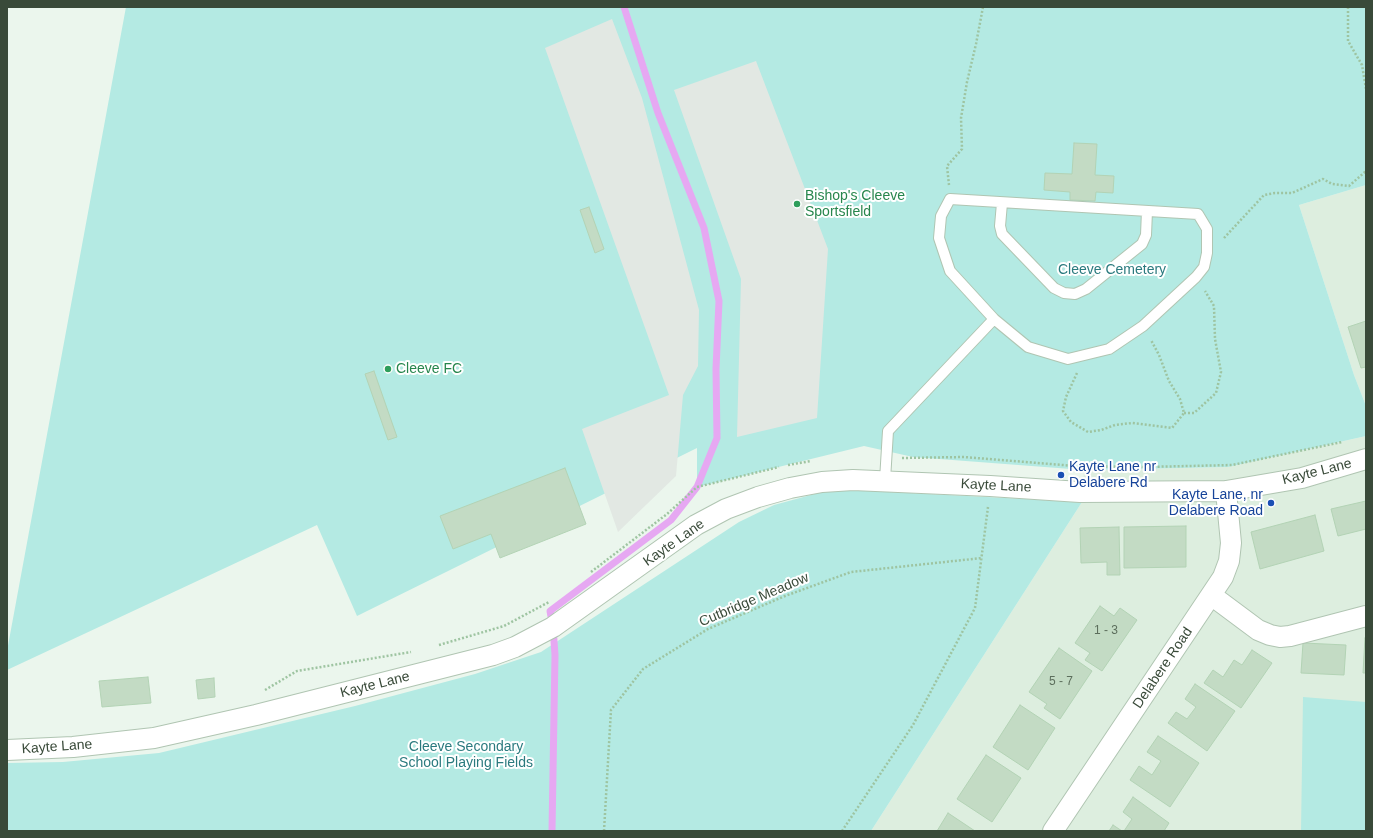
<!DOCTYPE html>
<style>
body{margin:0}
#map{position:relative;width:1373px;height:838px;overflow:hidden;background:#ebf6ed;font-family:Helvetica,sans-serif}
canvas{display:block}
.frame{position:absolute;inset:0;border:8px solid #394a39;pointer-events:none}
</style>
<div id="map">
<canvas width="1373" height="838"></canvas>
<div class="frame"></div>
</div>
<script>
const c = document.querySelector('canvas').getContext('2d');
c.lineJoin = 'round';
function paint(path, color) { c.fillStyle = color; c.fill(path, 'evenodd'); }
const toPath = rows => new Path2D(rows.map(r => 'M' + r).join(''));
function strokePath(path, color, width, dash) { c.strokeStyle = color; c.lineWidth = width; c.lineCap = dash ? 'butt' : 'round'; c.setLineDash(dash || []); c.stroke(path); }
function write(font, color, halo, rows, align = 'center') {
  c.font = font + ' Helvetica,sans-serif'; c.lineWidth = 4; c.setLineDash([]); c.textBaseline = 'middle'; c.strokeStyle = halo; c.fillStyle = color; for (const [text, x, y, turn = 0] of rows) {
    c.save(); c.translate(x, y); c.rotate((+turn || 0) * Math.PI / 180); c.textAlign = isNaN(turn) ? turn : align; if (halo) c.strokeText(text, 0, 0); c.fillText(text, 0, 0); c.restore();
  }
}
const residential = toPath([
 [1366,185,1366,406,1354,375,1299,205],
 [1366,436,1366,831,871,831,1082,502,1084,470,1228,467]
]);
const green = toPath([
 [126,7,1366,7,1366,185,1299,205,1354,375,1366,406,1366,436,1228,467,1084,470,913,457,864,446,697,487,697,448,357,616,317,525,7,670,7,651],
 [833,489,1082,502,871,831,7,831,7,763,63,762,159,753,355,706,475,674,541,652,739,522,774,505],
 [1303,697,1366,702,1366,831,1301,831]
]);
const parking = toPath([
 [612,19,642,98,699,310,698,366,683,395,676,476,618,532,582,429,669,395,545,48],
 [756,61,828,249,817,418,737,437,741,279,674,90]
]);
const stream = toPath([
 [552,831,555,655,553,627,550,611,671,520,697,487,717,438,716,369,719,301,704,228,658,113,624,7]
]);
const building = toPath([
 [1074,143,1097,144,1095,175,1114,176,1113,193,1096,192,1095,201,1070,200,1070,192,1044,190,1045,173,1072,174,1074,143],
 [589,207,604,249,595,253,580,210,589,207],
 [1366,321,1366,367,1361,368,1348,327,1366,321],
 [374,371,397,437,388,440,365,374,374,371],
 [565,468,586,524,500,558,491,534,453,549,440,516,565,468],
 [1366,501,1366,529,1338,536,1331,509,1366,501],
 [1315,515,1324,551,1260,569,1251,532,1315,515],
 [1186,526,1186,567,1124,568,1124,527,1186,526],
 [1119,527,1120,575,1107,575,1107,562,1081,563,1080,528,1119,527],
 [1100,606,1114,616,1120,608,1137,620,1102,671,1085,660,1090,653,1075,643,1100,606],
 [1365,638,1366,638,1366,673,1363,673,1365,638],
 [1303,643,1346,645,1344,675,1301,673,1303,643],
 [1059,648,1092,671,1060,719,1044,708,1047,704,1029,692,1059,648],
 [1252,650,1272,663,1241,708,1204,683,1213,670,1223,677,1234,660,1242,665,1252,650],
 [148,677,151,703,102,707,99,681,148,677],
 [214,678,215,697,198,699,196,680,214,678],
 [1195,684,1235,711,1207,751,1168,723,1176,712,1187,719,1196,707,1185,699,1195,684],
 [1020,705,1055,728,1028,770,993,747,1020,705],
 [1158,736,1199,763,1170,807,1130,780,1139,766,1152,775,1161,761,1147,752,1158,736],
 [986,755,1021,778,992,822,957,799,986,755],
 [1133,797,1169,823,1164,831,1124,831,1132,819,1123,812,1133,797],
 [948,813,975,831,937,831,948,813],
 [1113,825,1122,831,1109,831,1113,825]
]);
const path = toPath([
 [1348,7,1348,41,1362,65,1366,89],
 [949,185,947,166,962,149,961,118,967,82,976,44,983,7],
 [1224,238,1264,195,1275,193,1292,193,1323,179,1332,184,1349,186,1366,171],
 [1077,373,1066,397,1063,411,1071,422,1088,432,1101,430,1115,425,1132,423,1172,428,1184,413,1180,399,1169,381,1159,355,1151,340],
 [1184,413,1194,413,1216,393,1221,372,1215,339,1214,306,1205,291],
 [902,458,964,457,1075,466,1145,467,1232,465,1342,442],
 [788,465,811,461],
 [591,572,667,514,697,487,779,467],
 [439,645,504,626,549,602],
 [265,690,297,671,411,652],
 [604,831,611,710,643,669,708,629,785,596,851,572,982,558],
 [842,831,913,725,975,608,988,507]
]);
const service = toPath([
 [950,199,1198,214,1207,229,1207,253,1204,267,1196,277,1143,326,1109,349,1068,359,1028,347,994,319,950,271,939,238,941,216,950,199],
 [1002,203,1000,226,1002,234,1054,288,1064,293,1075,294,1086,289,1142,244,1146,235,1147,211],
 [885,480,888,431,994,319]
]);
const minor = toPath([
 [1211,595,1258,630,1270,635,1280,637,1290,636,1366,616],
 [7,750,73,747,154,738,256,715,493,655,515,647,553,627,696,525,726,509,758,497,790,488,822,482,853,480,990,486,1080,492,1226,491,1302,478,1366,459],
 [1053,831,1223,577,1229,561,1231,543,1226,491]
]);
const markers = [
 [797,204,4,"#2e9e5b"],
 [388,369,4,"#2e9e5b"],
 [1061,475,4,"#1a4fb4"],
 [1271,503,4,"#1a4fb4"]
];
const numberNames = [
 ["1 - 3",1106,631],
 ["5 - 7",1061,682]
];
const leisureNames = [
 ["Bishop's Cleeve",805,196],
 ["Sportsfield",805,212],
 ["Cleeve FC",396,369]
];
const parkNames = [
 ["Cleeve Cemetery",1112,270],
 ["Cleeve Secondary",466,747],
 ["School Playing Fields",466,763]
];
const transitNames = [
 ["Kayte Lane nr",1069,467],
 ["Delabere Rd",1069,483],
 ["Kayte Lane, nr",1263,495,"right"],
 ["Delabere Road",1263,511,"right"]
];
const streetNames = [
 ["Kayte Lane",1317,472,-14],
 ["Kayte Lane",996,486,3],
 ["Kayte Lane",674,543,-35],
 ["Cutbridge Meadow",754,600,-23],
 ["Delabere Road",1163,668,-56],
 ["Kayte Lane",375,685,-14],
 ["Kayte Lane",57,747,-4]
];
paint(residential, '#ddeedf');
paint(green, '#b4eae3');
paint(parking, '#e2e8e3');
strokePath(stream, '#e6a8f2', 7);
paint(building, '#c3dbc4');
strokePath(building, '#b3d3b5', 1);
strokePath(service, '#b0c5b2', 12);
strokePath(minor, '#b0c5b2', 22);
strokePath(path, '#9ec4a1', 2.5, [2, 2]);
strokePath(service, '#fff', 10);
strokePath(minor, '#fff', 20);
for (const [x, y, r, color] of markers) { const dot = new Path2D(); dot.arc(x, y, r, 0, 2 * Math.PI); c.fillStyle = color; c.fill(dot); strokePath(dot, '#fff', 1.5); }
write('12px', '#5c6e5c', null, numberNames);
write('14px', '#27864d', '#fff', leisureNames, 'left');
write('14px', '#2a7a7e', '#fff', parkNames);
write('14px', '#164399', '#fff', transitNames, 'left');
write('14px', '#394a39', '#fff', streetNames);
</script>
